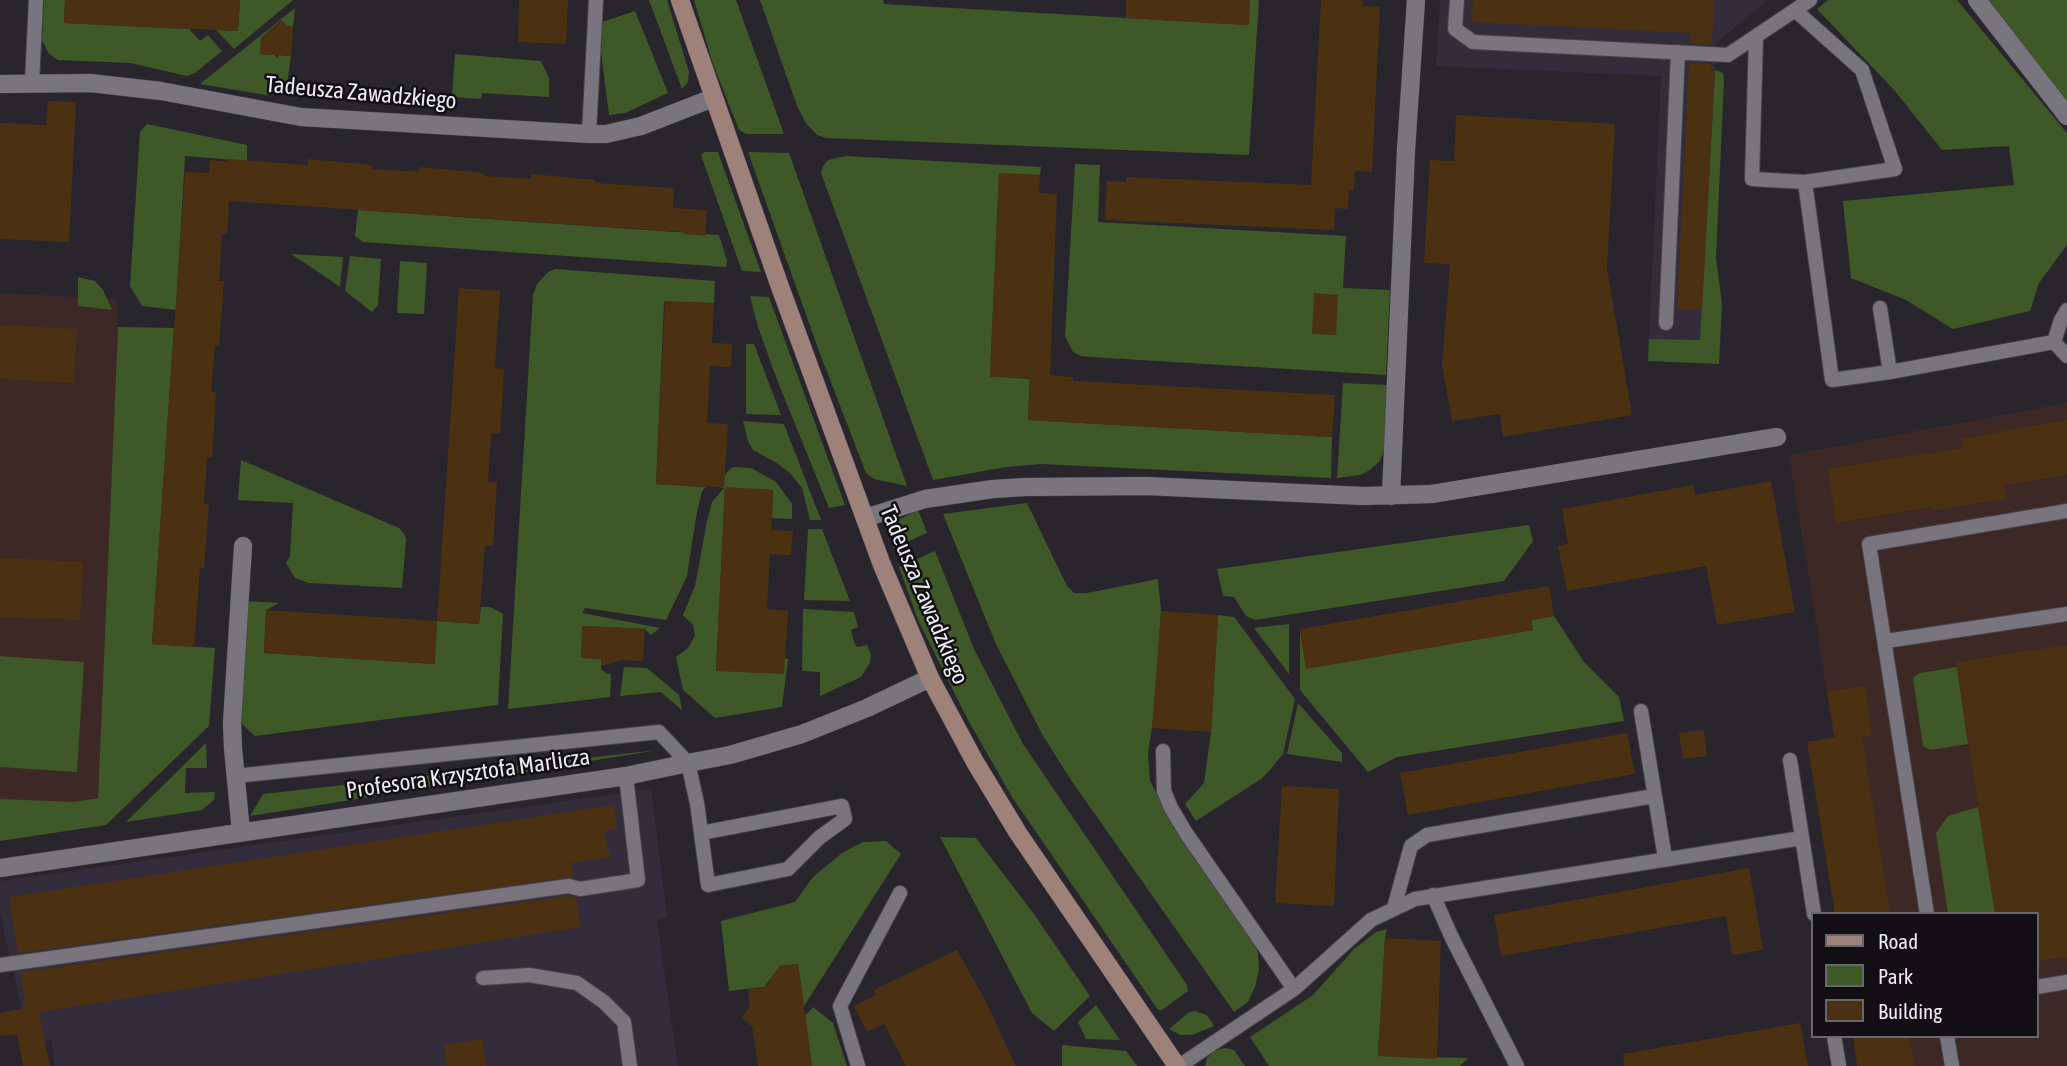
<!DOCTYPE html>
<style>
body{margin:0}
#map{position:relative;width:2067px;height:1066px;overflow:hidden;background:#29252d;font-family:"Asap Condensed",sans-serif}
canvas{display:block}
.legend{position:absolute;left:1811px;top:912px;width:228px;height:126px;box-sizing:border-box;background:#110f13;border:2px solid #69676b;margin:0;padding:9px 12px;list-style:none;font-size:21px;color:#edeaf0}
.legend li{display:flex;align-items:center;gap:14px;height:35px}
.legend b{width:35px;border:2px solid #69676b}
</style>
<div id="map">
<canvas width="2067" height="1066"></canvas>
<ul class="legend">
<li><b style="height:9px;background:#9e827a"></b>Road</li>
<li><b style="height:19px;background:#3f5828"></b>Park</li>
<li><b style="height:19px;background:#4b3111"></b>Building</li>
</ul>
</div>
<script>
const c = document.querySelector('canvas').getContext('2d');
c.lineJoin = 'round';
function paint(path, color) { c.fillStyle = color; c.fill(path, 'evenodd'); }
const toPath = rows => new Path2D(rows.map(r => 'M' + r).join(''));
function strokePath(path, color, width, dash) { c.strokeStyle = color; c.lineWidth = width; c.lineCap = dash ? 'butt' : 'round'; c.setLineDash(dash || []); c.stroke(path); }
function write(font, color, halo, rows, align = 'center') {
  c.font = font + ' "Asap Condensed",sans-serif'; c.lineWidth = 5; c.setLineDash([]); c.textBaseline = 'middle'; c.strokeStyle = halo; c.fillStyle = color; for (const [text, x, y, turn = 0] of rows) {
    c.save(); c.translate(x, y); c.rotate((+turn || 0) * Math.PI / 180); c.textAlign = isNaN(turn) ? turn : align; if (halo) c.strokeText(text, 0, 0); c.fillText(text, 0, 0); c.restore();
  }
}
const built = toPath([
 [1440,0,1768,0,1716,43,1700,340,1649,339,1661,76,1436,66],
 [651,789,667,918,657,920,678,1066,55,1066,51,1040,40,1041,24,1020,0,913,0,881]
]);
const education = toPath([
 [0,293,116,299,118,327,98,798,0,814],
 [2067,403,2067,1066,1886,1066,1881,1036,2037,1036,2037,914,1862,914,1789,455]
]);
const green = toPath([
 [44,0,65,0,64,23,189,29,200,41,208,35,222,51,195,73,187,76,131,63,58,60,49,54,42,40],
 [240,0,293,0,234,49,216,30,238,31],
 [649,0,667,0,689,72,688,82,682,89],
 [694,0,736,0,784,134,746,134,739,130,713,64],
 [760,0,883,0,884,4,1248,25,1250,0,1259,0,1249,155,827,138,817,135,806,123,797,106],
 [1828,0,1957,0,2067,133,2067,245,2039,283,2030,311,1953,329,1906,300,1851,278,1843,201,2014,185,2009,146,1942,150,1895,91,1817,9],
 [1987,0,2067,0,2067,102],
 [295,8,293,27,287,26,281,20,261,38,260,54,275,55,277,58,279,55,291,56,287,85,279,94,266,95,200,84],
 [635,11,668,93,625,113,609,115,601,52,602,22],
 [455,54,541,61,549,78,549,97,482,93,481,99,452,97],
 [1715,70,1723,73,1724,79,1716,258,1722,304,1719,364,1648,361,1649,339,1700,340],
 [147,124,247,145,247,161,185,156,176,310,142,306,130,286,140,132],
 [705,152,718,152,761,272,742,271,701,155],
 [748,152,789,153,907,486,874,479,866,473,819,351],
 [846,156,1041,167,1040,175,999,174,990,376,1030,379,1028,420,1332,437,1331,478,1041,464,1006,467,933,480,821,173,823,166,828,160],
 [1075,164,1100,165,1098,222,1346,236,1343,288,1390,290,1386,375,1091,357,1081,356,1073,352,1065,336],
 [358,210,719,235,727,261,726,267,363,242,355,236],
 [291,254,343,257,340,287,314,269],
 [350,256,381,259,378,305,372,312,345,291],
 [400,261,427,263,424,314,397,313],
 [555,269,715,281,714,303,664,302,656,484,706,487,702,491,696,517,687,576,666,620,585,608,582,613,660,628,651,635,645,629,583,626,581,657,601,659,601,669,607,674,611,674,610,697,508,709,533,295,537,284,548,272],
 [78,277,95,281,103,290,112,310,78,306],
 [750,296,769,297,845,505,829,508,776,377,757,324],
 [118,327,174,328,152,644,215,648,209,726,106,825,0,841,0,799,74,802,98,798],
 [746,344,754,344,781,415,746,414],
 [1343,383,1388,385,1387,442,1380,461,1370,470,1360,475,1337,478],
 [743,421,784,424,821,520,810,520,802,488,790,473,775,462,753,450,748,441],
 [241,460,399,528,404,534,406,539,402,588,309,583,295,578,286,563,290,556,293,503,238,500],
 [733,467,751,468,776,482,792,504,792,519,772,518,773,490,725,488,716,670,763,673,765,653,788,659,782,707,715,718,683,690,676,657,688,648,695,636,693,625,683,615,695,586,707,521,712,502,724,488,719,487,727,472],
 [1027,503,1067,586,1074,593,1087,593,1158,579,1161,611,1155,706,1148,754,1150,781,1164,806,1253,936,1258,953,1259,970,1255,987,1248,1002,1234,1012,1071,780,1042,734,996,644,943,514],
 [918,510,927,533,893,548,893,534,900,519],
 [1529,525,1533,541,1504,581,1255,620,1246,616,1234,597,1223,596,1217,569],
 [808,529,822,529,850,601,804,600],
 [935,551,974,649,1023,744,1187,985,1188,991,1162,1010,1158,1010,1012,797,968,720,918,620,899,567],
 [246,601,279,603,266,610,264,653,434,664,437,621,479,624,481,607,490,607,503,614,498,705,255,736,243,725,239,717],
 [803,609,854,612,858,627,851,630,854,642,857,647,867,645,871,655,870,663,861,677,820,696,820,672,802,671],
 [1218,615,1234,617,1295,699,1283,754,1270,770,1261,779,1196,821,1185,804,1204,783,1211,732],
 [1554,616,1584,662,1619,697,1624,721,1397,757,1368,772,1300,690,1300,629,1306,668,1533,630,1531,620],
 [1289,624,1289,674,1254,628],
 [0,656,84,662,77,772,0,767],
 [624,667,647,668,679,695,682,710,661,692,620,696],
 [1957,667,1968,744,1930,750,1923,746,1913,678,1920,673],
 [1298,703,1342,753,1342,762,1287,754],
 [206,743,207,768,186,768,185,793,215,792,214,800,202,810,126,822],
 [658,750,320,805,250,816,263,794],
 [1978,807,1992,894,2041,887,2004,914,1948,914,1936,833,1948,816],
 [940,837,976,838,1034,914,1090,996,1054,1031,1032,1013],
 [886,841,901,854,804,1006,798,964,780,966,764,987,729,991,721,921,795,902,813,877,842,853,863,842],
 [1387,929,1385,938,1378,1056,1468,1058,1460,1066,1269,1066,1250,1037,1313,995,1354,949,1376,932],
 [1096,1005,1120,1040,1086,1039,1078,1022],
 [813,1007,833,1023,847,1066,812,1066,805,1016],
 [1194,1011,1207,1015,1214,1026,1192,1035,1181,1035,1169,1029,1188,1013],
 [1062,1045,1126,1051,1137,1066,1062,1066],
 [1225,1048,1234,1050,1245,1066,1205,1066,1207,1058,1215,1051]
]);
const building = toPath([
 [65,0,240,0,238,31,64,23],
 [519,0,568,0,566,44,518,42],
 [1126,0,1250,0,1249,25,1126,18],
 [1321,0,1363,0,1362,6,1380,7,1372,172,1355,171,1354,191,1349,190,1348,209,1335,208,1334,230,1105,220,1107,181,1126,182,1126,177,1311,185],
 [1473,0,1714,0,1712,45,1690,43,1691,33,1472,22],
 [282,20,287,26,293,27,291,56,260,54,261,38],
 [1689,63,1711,64,1710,70,1715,70,1702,310,1677,309],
 [48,101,76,102,69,242,0,239,0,123,46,125],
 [1456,115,1615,124,1607,268,1632,415,1503,437,1500,414,1452,421,1442,366,1450,264,1424,263,1430,160,1454,161],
 [228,159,308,165,308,159,372,165,372,169,419,172,420,167,484,173,484,176,531,179,531,174,595,180,595,183,674,188,673,208,707,210,705,236,683,234,684,232,229,201,227,234,222,234,219,281,224,281,219,345,215,345,211,392,216,392,212,457,207,457,204,504,209,505,204,568,200,568,194,647,152,644,185,172,209,173,210,160,227,162],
 [999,173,1040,175,1039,193,1057,194,1050,375,1073,377,1073,381,1335,395,1332,437,1028,420,1030,378,990,377],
 [459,288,500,291,495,368,504,369,500,434,491,433,488,482,497,482,493,546,485,546,479,624,437,621],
 [1314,293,1338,295,1336,335,1312,334],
 [665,301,714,303,712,343,732,344,731,367,710,366,707,423,728,424,724,487,656,484],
 [0,325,77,329,74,383,0,379],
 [2067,420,2067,475,2004,485,2007,499,1932,510,1932,507,1836,523,1828,469,1962,448,1961,439],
 [1771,481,1795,612,1717,625,1706,566,1567,591,1558,546,1568,544,1562,509,1693,485,1695,495],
 [725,487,773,490,771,530,793,531,791,555,770,554,767,609,788,611,784,674,716,671],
 [0,558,83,562,80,620,0,617],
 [1549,586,1554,616,1531,620,1533,630,1306,669,1300,629],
 [266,610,437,621,435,664,264,653],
 [1161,611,1218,615,1211,732,1152,728],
 [582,626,645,629,643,661,622,660,601,666,601,659,581,658],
 [2067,645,2067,957,2037,961,2037,914,1995,914,1956,662],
 [1865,686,1872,735,1862,737,1890,914,1835,914,1807,742,1835,737,1827,691],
 [1704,730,1707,756,1683,759,1679,733],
 [1627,733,1635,774,1408,815,1400,773],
 [1282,786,1339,789,1334,906,1275,903],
 [614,805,617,829,604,831,610,857,571,863,573,877,18,953,9,897],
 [1749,868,1763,950,1732,955,1726,916,1501,956,1494,915],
 [568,896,576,898,581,927,39,1012,50,1066,23,1066,17,1034,0,1036,0,1013,25,1008,21,972],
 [1385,938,1441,941,1437,1059,1378,1056],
 [957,950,985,1000,1016,1066,906,1066,884,1024,867,1032,854,1006,876,995,874,990],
 [798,964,812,1066,758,1066,752,1026,742,1018,750,1006,748,989,764,987,780,966],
 [1800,1023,1808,1066,1624,1066,1623,1054],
 [1853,1036,1909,1036,1914,1066,1857,1066],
 [482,1039,486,1066,447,1066,444,1045]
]);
const lane = toPath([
 [1457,0,1455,29,1473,42,1728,55,1810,0],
 [1796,11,1862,70,1895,169,1805,182],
 [1756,37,1752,179,1805,182,1832,380,1890,372,2054,342],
 [32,82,36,0],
 [589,134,596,0],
 [1880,308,1890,372],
 [2067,310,2061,320,2054,342,2067,356],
 [1666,323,1678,52],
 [1886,641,2067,614],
 [1641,711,1665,858],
 [1163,751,1164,791,1171,808,1186,833,1294,989],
 [1790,760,1814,914],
 [235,776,659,732,688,763,697,803,701,833,708,885,788,869,820,837,845,819,842,806,701,833],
 [1433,895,1452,938,1517,1066],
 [1394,908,1411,846,1427,835,1654,796],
 [1927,914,1869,544,2067,511],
 [0,965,569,886,580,889,638,880,626,776],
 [483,978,529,975,577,983,604,1002,624,1022,630,1066],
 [2037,987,2067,982],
 [1834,1036,1839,1066],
 [1947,1036,1952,1066],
 [858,1066,840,1006,900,893],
 [1179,1066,1294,989,1371,920,1415,899,1802,838]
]);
const street = toPath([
 [1977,0,2067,116],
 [0,84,90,83,161,91,301,117,589,134,606,134,641,126,713,98],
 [1391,496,1406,150,1416,0],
 [865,518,925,499,993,489,1025,487,1146,486,1363,496,1432,494,1777,437],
 [241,832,233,748,232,723,243,546],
 [0,868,626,776,688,763,730,755,802,734,867,708,930,678]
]);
const secondary = toPath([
 [680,0,779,284,882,565,930,678,975,762,1018,833,1177,1066]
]);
const streetNames = [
 ["Tadeusza Zawadzkiego",361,93,5],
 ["Tadeusza Zawadzkiego",924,595,67],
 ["Profesora Krzysztofa Marlicza",468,774,-8]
];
paint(built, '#332d3b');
paint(education, '#3c2926');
paint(green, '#3f5828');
paint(building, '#4b3111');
strokePath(lane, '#46434a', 16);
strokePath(street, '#46434a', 19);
strokePath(secondary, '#46434a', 19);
strokePath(lane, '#79757f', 14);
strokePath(street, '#79757f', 18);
strokePath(secondary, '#9e827a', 18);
write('23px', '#edeaf0', '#110f13', streetNames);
</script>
